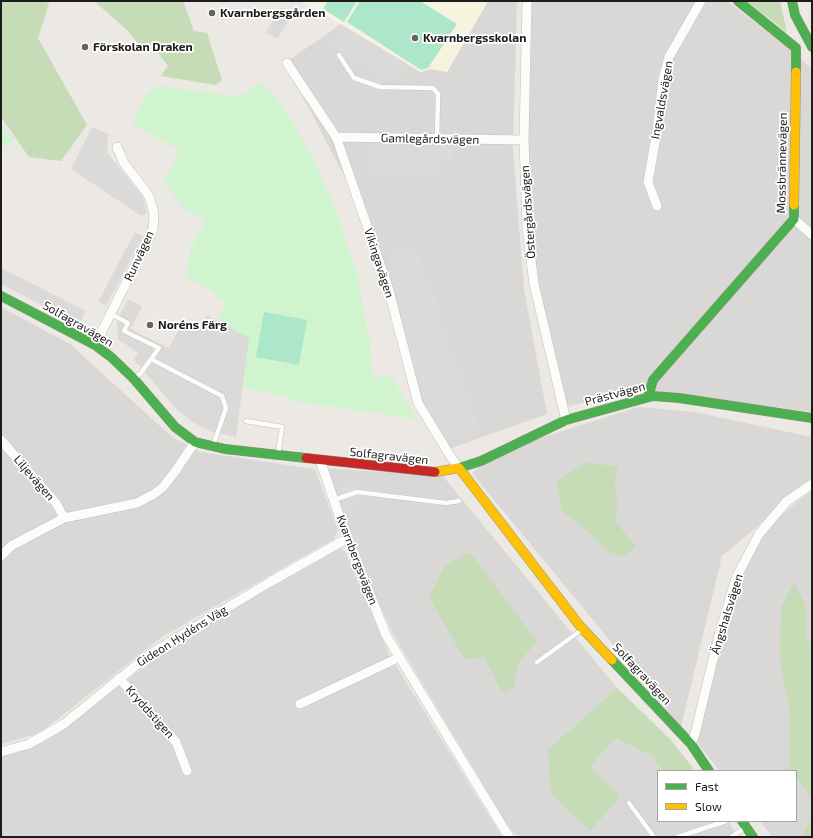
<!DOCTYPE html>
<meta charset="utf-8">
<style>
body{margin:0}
#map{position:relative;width:813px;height:838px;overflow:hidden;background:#ece8e4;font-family:"Exo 2",sans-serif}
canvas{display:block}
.frame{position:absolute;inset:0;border:2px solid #1c1c1c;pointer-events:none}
.legend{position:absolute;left:657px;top:770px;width:140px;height:52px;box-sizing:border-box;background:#fff;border:1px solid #a4a4a4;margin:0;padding:5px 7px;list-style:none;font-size:12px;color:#1c1c1c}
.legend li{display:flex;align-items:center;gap:8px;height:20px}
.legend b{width:20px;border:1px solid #a4a4a4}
</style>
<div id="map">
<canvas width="813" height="838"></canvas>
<div class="frame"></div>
<ul class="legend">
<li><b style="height:5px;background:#4caf50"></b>Fast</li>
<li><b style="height:5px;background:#ffc107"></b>Slow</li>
</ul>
</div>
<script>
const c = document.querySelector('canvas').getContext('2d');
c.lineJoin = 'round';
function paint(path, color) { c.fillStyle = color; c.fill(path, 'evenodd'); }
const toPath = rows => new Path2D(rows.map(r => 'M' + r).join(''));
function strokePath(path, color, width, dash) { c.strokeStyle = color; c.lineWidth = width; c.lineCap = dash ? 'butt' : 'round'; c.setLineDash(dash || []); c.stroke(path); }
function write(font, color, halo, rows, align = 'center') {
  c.font = font + ' "Exo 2",sans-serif'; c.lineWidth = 3.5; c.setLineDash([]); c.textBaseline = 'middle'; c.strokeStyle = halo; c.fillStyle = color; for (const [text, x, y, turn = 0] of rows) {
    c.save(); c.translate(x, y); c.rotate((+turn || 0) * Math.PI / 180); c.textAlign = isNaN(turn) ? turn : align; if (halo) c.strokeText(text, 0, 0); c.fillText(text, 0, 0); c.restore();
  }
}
const residential = toPath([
 [488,1,517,1,513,150,524,290,547,414,443,451,409,389,371,227,285,63,341,24,420,72,431,69,447,72],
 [525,1,727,1,796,54,812,69,812,412,641,389,560,408,539,325,523,159],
 [1,307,70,344,171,436,200,452,315,469,338,530,334,539,163,636,40,733,1,744],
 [638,407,695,412,812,437,812,480,722,556,681,727,472,473,497,452],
 [318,468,442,475,617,688,670,739,695,771,658,771,658,821,728,821,738,837,518,837,506,823,392,632],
 [812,490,812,837,772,837,760,821,796,821,796,771,720,771,691,735,740,560,756,535],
 [340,548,345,551,390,656,502,837,1,837,1,753,47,739,166,651,251,598]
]);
const education = toPath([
 [301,1,488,1,447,72,431,69,421,72]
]);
const forest = toPath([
 [1,1,44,1,49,4,38,38,87,125,61,161,29,157,1,117],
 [94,1,183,1,194,31,207,33,222,80,216,85,161,76,168,66,155,49,145,52,128,31],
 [746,1,780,1,787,33,775,23],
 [587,462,618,467,615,482,617,503,616,522,636,547,623,557,607,551,587,531,561,510,557,481],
 [471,553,537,642,518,663,514,687,503,693,484,658,464,659,429,597,445,565],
 [794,582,806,607,806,634,812,650,812,798,796,777,796,771,791,771,790,769,790,713,780,659,781,607],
 [617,688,670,739,693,768,687,771,663,771,653,756,615,738,590,767,620,797,590,831,551,793,548,750],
 [812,817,812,837,801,837]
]);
const park = toPath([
 [258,82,276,96,294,125,311,154,337,214,358,278,370,344,372,377,391,376,417,419,288,400,288,396,241,388,249,338,218,321,226,302,214,295,215,292,187,278,190,251,206,219,184,209,164,182,180,150,132,124,148,92,159,86,236,96,246,93],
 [1,127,14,138,8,147,1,144]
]);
const pitch = toPath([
 [328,1,357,1,344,22,323,9],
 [360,1,420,1,457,24,428,68,421,70,347,22],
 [264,312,307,320,299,365,256,357]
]);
const parking = toPath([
 [282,7,293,14,277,39,266,32],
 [341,24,409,65,399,82,389,76,387,80,329,44],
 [92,127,108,134,107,152,143,197,147,214,140,215,71,169],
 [370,145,453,146,453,161,441,161,440,178,374,176,366,179,363,172,367,171,366,151,370,151],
 [135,232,143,236,106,306,98,302],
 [414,244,433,291,450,347,462,374,481,433,447,442,428,410,417,384,410,357,387,251],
 [1,268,86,311,79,324,1,284],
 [128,299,142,306,131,329,169,348,182,324,198,331,207,315,249,338,236,437,212,432,194,423,174,407,139,365,133,359,138,353,118,339,117,321],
 [355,479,364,503,346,510,337,486]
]);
const lane = toPath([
 [339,55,354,78,380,87,433,88,438,94,437,139],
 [111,314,128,323,124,331,159,348,141,373,135,378],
 [151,359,222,396,226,408,213,446],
 [246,421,282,427,278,454],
 [334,500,357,492,446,503,459,501],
 [537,662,583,629],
 [629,803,654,837],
 [678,837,726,821],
 [731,837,746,827]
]);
const street = toPath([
 [527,1,524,140,527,228,534,284,566,420],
 [287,63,336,137,339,145,388,287,418,403,449,454,459,468],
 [336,137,524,140],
 [657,206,648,182,657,131,663,79,669,57,701,1],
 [794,219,812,235],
 [95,345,153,229,154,213,149,196,124,163,117,147],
 [1,440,56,503,64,518],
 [320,460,339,515,386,635,509,837],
 [1,556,11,546,64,518,137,503,154,494,163,487,174,473,195,442],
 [119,678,176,742,187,771],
 [300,704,400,657],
 [691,744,695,734,718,639,736,578,759,534,787,501,812,484],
 [1,752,29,744,64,724,150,654,270,582,348,538]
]);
const fast = toPath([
 [738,1,796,48,796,72],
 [792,1,795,15,812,47],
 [1,296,95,345,111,357,134,379,175,427,195,442,225,449,306,458],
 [648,397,653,380,794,219,794,205],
 [459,468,481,461,566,420,653,396,679,398,812,418],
 [612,660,691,744,709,771],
 [742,821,753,837]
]);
const slow = toPath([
 [794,205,796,72],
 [435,472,459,468,580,626,612,660]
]);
const jam = toPath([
 [306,458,435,472]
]);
const markers = [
 [212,13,4,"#656362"],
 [415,38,4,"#656362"],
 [85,47,4,"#656362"],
 [150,325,4,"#656362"]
];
const poiNames = [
 ["Kvarnbergsgården",220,13],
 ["Kvarnbergsskolan",423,38],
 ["Förskolan Draken",93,47],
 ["Noréns Färg",158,325]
];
const streetNames = [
 ["Ingvaldsvägen",662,100,-80],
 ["Gamlegårdsvägen",430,139,1],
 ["Mossbrännevägen",782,163,-89],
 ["Östergårdsvägen",528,212,-94],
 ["Runvägen",139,256,-65],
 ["Vikingavägen",379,263,72],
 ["Solfagravägen",78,324,30],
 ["Prästvägen",615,394,-15],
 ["Solfagravägen",389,456,6],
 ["Liljevägen",34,478,49],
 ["Kvarnbergsvägen",357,560,69],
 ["Ängshalsvägen",727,614,-73],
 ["Gideon Hydéns Väg",182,636,-32],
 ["Solfagravägen",642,674,47],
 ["Kryddstigen",150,712,48]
];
paint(residential, '#dad8d6');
paint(education, '#f6f4de');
paint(forest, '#c6dcb7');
paint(park, '#d0f4cd');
paint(pitch, '#ace6cb');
paint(parking, '#dcdad8');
strokePath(lane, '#c4c2c0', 5.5);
strokePath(street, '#c4c2c0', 10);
strokePath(fast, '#95947c', 10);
strokePath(slow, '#95947c', 10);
strokePath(jam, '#95947c', 10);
strokePath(lane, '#fcfcfb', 4.5);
strokePath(street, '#fcfcfb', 9);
strokePath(fast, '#4caf50', 9);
strokePath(slow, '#ffc107', 9);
strokePath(jam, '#c62828', 9);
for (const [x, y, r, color] of markers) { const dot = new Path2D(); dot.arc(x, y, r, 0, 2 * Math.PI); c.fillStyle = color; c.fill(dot); strokePath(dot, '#fff', 1.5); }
write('bold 12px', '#1c1c1c', '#fff', poiNames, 'left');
write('12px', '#1c1c1c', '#fff', streetNames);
</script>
